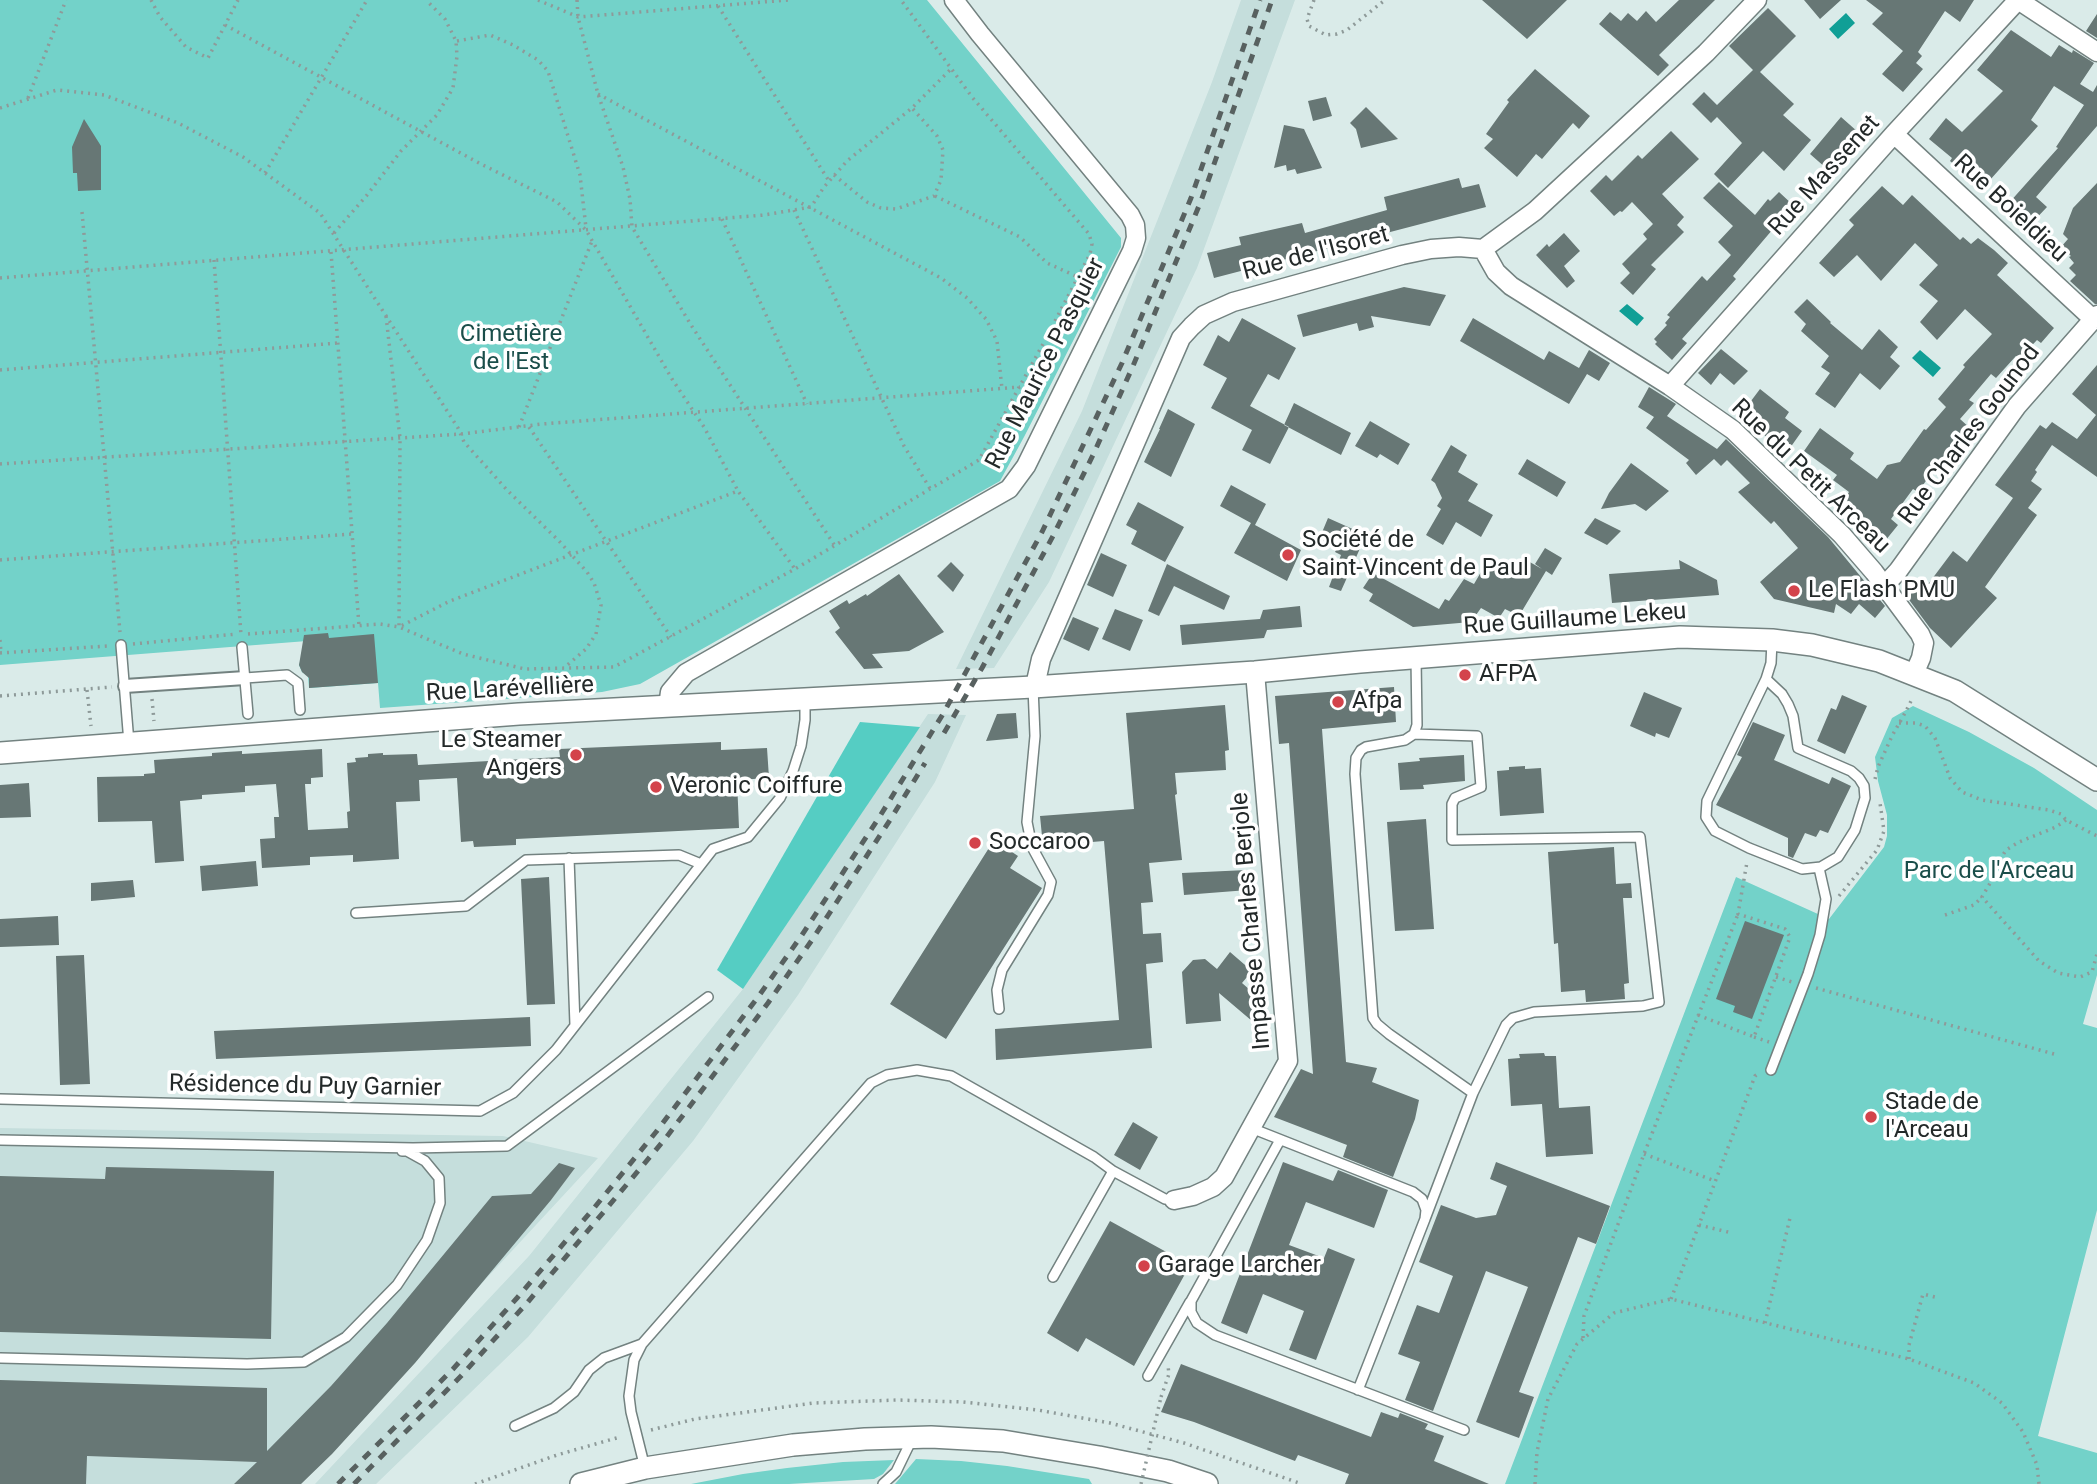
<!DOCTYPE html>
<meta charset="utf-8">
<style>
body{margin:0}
canvas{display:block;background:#daebe9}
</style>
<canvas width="2097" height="1484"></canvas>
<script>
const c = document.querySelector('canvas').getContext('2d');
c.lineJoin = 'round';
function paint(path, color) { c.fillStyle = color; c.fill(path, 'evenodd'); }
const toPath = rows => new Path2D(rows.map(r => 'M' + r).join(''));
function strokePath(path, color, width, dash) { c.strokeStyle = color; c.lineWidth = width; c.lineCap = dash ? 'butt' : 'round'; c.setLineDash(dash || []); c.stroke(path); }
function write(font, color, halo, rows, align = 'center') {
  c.font = font + ' Roboto,sans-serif'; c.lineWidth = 7; c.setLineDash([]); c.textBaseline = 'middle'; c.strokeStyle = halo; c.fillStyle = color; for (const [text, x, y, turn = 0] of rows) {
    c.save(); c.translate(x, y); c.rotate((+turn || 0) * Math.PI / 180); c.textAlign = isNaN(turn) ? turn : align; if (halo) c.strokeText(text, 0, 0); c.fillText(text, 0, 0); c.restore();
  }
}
const built = toPath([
 [1241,0,1295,0,1197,268,1049,582,994,668,956,669,1082,411,1212,82],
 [928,714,966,715,935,782,798,995,693,1141,528,1337,376,1484,315,1484,529,1256,743,989],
 [0,1128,503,1136,598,1158,296,1484,0,1484]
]);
const green = toPath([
 [0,0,927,0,1121,238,1121,247,1024,437,1000,481,640,684,602,692,380,708,378,683,309,688,308,676,302,672,299,665,307,641,0,665],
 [1913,706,1969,732,2034,768,2097,810,2097,975,2083,1024,2097,1028,2097,1210,2038,1436,2097,1453,2097,1484,1505,1484,1736,877,1829,919,1884,847,1887,836,1887,815,1878,781,1875,757,1892,718],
 [916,1459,961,1461,1007,1466,1089,1479,1092,1484,895,1484],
 [894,1460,883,1474,874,1479,789,1484,691,1484,743,1474,787,1468,843,1462]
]);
const forest = toPath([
 [860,722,920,727,743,989,717,970]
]);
const water = toPath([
 [1846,13,1855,23,1838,39,1829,29],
 [1627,304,1644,318,1637,326,1619,311],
 [1920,350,1941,368,1933,377,1912,358]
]);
const building = toPath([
 [1482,0,1567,0,1527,39],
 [1679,0,1715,0,1659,55,1669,65,1658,76,1599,24,1610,12,1621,21,1628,13,1637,21,1646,11,1656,22],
 [1804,0,1841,0,1820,19],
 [1866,0,1974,0,1960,22,1945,11,1918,52,1922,56,1916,63,1923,69,1903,92,1882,74,1903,51,1872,24,1883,13],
 [1768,8,1796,36,1760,72,1794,104,1783,115,1811,140,1784,171,1763,151,1728,188,1714,174,1742,143,1717,117,1711,123,1692,104,1704,92,1717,105,1753,70,1729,46],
 [2097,14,2097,38,2086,31],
 [2011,30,2051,57,2059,45,2072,53,2073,50,2094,63,2080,84,2093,92,2097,85,2097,126,2036,197,2047,207,2029,226,2008,204,2058,148,2056,147,2084,105,2054,86,2031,120,2038,126,1982,189,1950,161,1952,158,1929,139,1946,118,1962,132,2003,91,1977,70],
 [1535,69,1590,116,1579,129,1573,123,1542,159,1536,154,1517,177,1484,148,1493,139,1486,134,1509,102,1507,100],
 [1326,97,1332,116,1313,121,1308,101],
 [1366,107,1398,139,1361,148,1356,129,1350,123],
 [1841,117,1858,132,1826,168,1810,154],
 [84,119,101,146,101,190,78,191,77,173,73,173,72,147],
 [1284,125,1304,129,1322,168,1297,174,1295,169,1287,171,1286,165,1274,168],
 [1671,131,1699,159,1662,194,1684,217,1677,225,1684,232,1651,265,1656,269,1633,295,1620,283,1630,273,1622,264,1647,239,1643,234,1653,224,1632,202,1622,212,1620,211,1614,216,1590,191,1606,175,1612,181,1638,155,1642,159],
 [1459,178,1462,188,1479,184,1486,207,1214,278,1207,253,1241,245,1239,237,1302,223,1305,233,1387,210,1384,197],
 [1719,182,1755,215,1768,199,1770,201,1779,192,1793,205,1783,214,1791,221,1779,235,1773,229,1733,276,1736,279,1682,339,1687,343,1672,360,1655,344,1657,342,1654,339,1667,325,1665,323,1670,317,1667,315,1702,276,1707,281,1731,255,1718,242,1733,226,1703,198],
 [2097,183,2097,304,2095,304,2070,281,2076,275,2069,268,2074,263,2069,257,2071,256,2061,247,2068,239,2063,234,2073,208],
 [1882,186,1903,205,1912,195,1960,240,1963,237,1971,244,1978,238,1994,250,2008,263,1997,275,2054,328,2041,343,2037,340,2019,359,2016,356,1996,378,1991,374,1969,400,1974,403,1960,419,1971,429,1951,453,1948,450,1918,492,1913,489,1891,519,1898,525,1881,546,1842,514,1852,505,1844,499,1849,492,1833,480,1837,475,1804,451,1820,428,1854,453,1850,459,1877,479,1887,465,1900,462,1924,429,1926,430,1946,407,1938,399,1965,367,1963,365,1992,334,1965,309,1937,340,1920,322,1938,301,1919,285,1938,265,1915,243,1881,281,1857,255,1834,277,1819,263,1854,225,1849,220],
 [1564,233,1580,251,1564,266,1575,281,1567,288,1536,255,1547,244,1549,247],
 [1404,287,1446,295,1430,326,1371,316,1374,327,1359,331,1357,323,1303,337,1297,315],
 [1807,299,1831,322,1830,323,1862,350,1879,329,1898,347,1890,357,1900,366,1880,390,1860,373,1835,408,1815,394,1830,373,1821,367,1829,356,1801,331,1806,324,1794,312],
 [1242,318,1296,348,1279,380,1268,374,1250,406,1289,427,1270,464,1242,450,1252,430,1211,408,1227,378,1203,365,1218,335,1229,342],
 [1473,318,1544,360,1549,351,1579,368,1589,350,1610,363,1599,381,1587,374,1569,404,1460,341],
 [1721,349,1748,371,1734,385,1720,373,1711,385,1698,373],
 [2097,365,2097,477,2052,445,2035,470,2037,472,2031,481,2042,489,2028,508,2037,515,1985,587,1997,598,1951,648,1930,628,1904,593,1918,583,1923,591,1953,551,1967,562,2013,498,1995,485,2040,425,2046,429,2052,422,2077,439,2096,415,2072,394],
 [1649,387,1676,404,1667,416,1717,449,1726,439,1828,537,1885,606,1875,618,1859,604,1851,614,1836,604,1834,613,1774,599,1760,582,1798,548,1774,521,1771,524,1738,492,1750,483,1727,460,1721,466,1714,459,1696,475,1686,463,1689,460,1646,428,1654,417,1638,407],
 [1760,389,1789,412,1785,418,1802,431,1785,455,1759,430,1765,423,1745,409],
 [1294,403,1351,433,1341,455,1284,425],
 [1168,409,1195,424,1171,477,1144,462,1160,429,1159,429],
 [1370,421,1410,444,1398,465,1380,454,1377,458,1355,446],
 [1451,445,1467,455,1458,472,1478,484,1468,501,1493,515,1481,537,1456,522,1443,545,1426,535,1441,509,1437,506,1442,498,1435,483,1431,480],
 [1527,459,1566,482,1557,497,1518,474],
 [1631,463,1669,491,1646,511,1635,504,1601,509,1609,493],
 [1231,485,1266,504,1255,525,1301,550,1287,581,1234,553,1251,523,1220,506],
 [1138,502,1184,527,1165,562,1131,544,1137,531,1126,525],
 [1328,518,1366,535,1341,591,1329,587,1341,555,1335,552,1336,550,1318,542],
 [1595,518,1621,531,1607,545,1584,533],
 [1545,548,1562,558,1552,575,1546,571,1519,616,1505,609,1499,618,1481,608,1471,622,1413,627,1369,601,1373,594,1363,588,1373,573,1439,609,1445,599,1449,601,1464,579,1474,584,1488,560,1518,577,1528,561,1542,569,1535,564],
 [1101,553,1127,565,1113,597,1087,585],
 [1679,560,1717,580,1719,595,1612,603,1609,574,1680,569],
 [951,562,964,575,953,592,937,576],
 [1167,564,1230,596,1224,610,1174,586,1159,616,1148,611],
 [899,574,944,632,909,651,872,654,883,668,864,669,835,632,840,628,829,611,847,600,849,604,866,594,867,596],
 [1300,606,1302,627,1267,630,1264,638,1182,645,1180,625,1260,619,1263,610],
 [1115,609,1143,620,1130,651,1102,639],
 [1073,617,1099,628,1089,651,1063,639],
 [328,633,329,638,374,634,378,683,309,688,309,678,302,672,299,665,304,635],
 [1394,687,1396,722,1322,729,1346,1062,1377,1068,1372,1082,1419,1100,1415,1119,1393,1177,1343,1157,1347,1145,1274,1117,1301,1069,1313,1074,1289,743,1279,744,1275,696],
 [1644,692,1682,708,1669,738,1656,733,1655,737,1630,726],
 [1842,695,1867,706,1845,754,1817,741,1831,708,1836,710],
 [1225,705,1229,750,1225,751,1226,770,1175,773,1177,794,1175,795,1182,860,1149,863,1153,902,1141,903,1143,934,1161,933,1163,962,1146,964,1152,1048,996,1060,995,1029,1119,1020,1104,841,1043,846,1040,816,1134,809,1126,713],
 [1016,713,1018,738,986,741,997,714],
 [1753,722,1785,735,1774,760,1829,784,1832,777,1851,786,1828,833,1820,830,1816,837,1805,833,1793,858,1788,856,1788,838,1716,805,1742,757,1737,755],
 [721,742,721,750,767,748,769,778,737,780,739,828,516,839,516,845,474,847,473,841,461,842,457,778,419,780,420,801,396,802,399,859,353,862,353,855,310,857,310,865,262,868,260,839,275,838,274,817,279,817,276,784,245,786,245,792,202,795,202,799,180,801,184,861,155,863,152,821,98,822,97,777,144,776,144,774,155,773,154,760,212,756,212,753,226,752,242,751,242,754,322,749,323,777,311,778,311,784,305,784,308,830,348,828,347,812,350,811,347,763,356,762,355,758,368,757,368,754,383,753,383,755,417,754,418,765,560,757,559,749],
 [1464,755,1465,781,1423,785,1424,789,1400,790,1398,763,1420,761,1419,758],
 [1525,766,1525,769,1541,768,1544,813,1500,816,1497,771,1509,770,1509,767],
 [29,783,31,817,0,818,0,785],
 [1426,819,1434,929,1395,931,1387,822],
 [994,840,1018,856,1010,868,1042,888,946,1039,890,1004],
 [1614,847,1616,884,1631,883,1632,898,1623,898,1629,983,1624,984,1625,999,1586,1002,1585,990,1561,992,1558,943,1554,944,1548,852],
 [256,861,258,886,202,891,200,866],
 [1247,870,1248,890,1184,895,1182,873],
 [549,877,555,1004,527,1005,521,879],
 [133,880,135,897,91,901,91,883],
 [58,916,59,945,0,947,0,919],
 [1745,921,1784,935,1752,1019,1733,1012,1735,1006,1716,999],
 [1230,952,1252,971,1242,983,1266,1004,1252,1021,1219,993,1221,1021,1186,1024,1182,972,1193,960,1205,959,1217,969],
 [84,955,90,1084,60,1085,56,956],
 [530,1017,531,1046,216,1059,214,1031],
 [1544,1053,1545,1056,1556,1056,1559,1108,1590,1106,1593,1154,1546,1157,1542,1104,1511,1106,1508,1059,1520,1058,1519,1054],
 [1133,1122,1158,1137,1140,1170,1114,1155],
 [1283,1162,1333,1181,1338,1170,1388,1190,1374,1228,1306,1202,1289,1245,1324,1258,1328,1248,1355,1259,1316,1360,1289,1350,1304,1311,1263,1294,1247,1334,1221,1323],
 [1496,1162,1610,1206,1596,1244,1578,1237,1519,1392,1534,1397,1519,1438,1476,1422,1528,1287,1486,1271,1433,1411,1405,1400,1420,1362,1398,1354,1417,1305,1439,1313,1453,1276,1419,1262,1441,1205,1476,1218,1496,1215,1507,1186,1490,1179],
 [559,1163,575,1168,551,1200,415,1363,332,1454,301,1484,234,1484,257,1462,87,1456,86,1484,0,1484,0,1380,267,1388,267,1451,331,1386,387,1323,492,1196,531,1194],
 [106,1167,274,1171,271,1339,0,1332,0,1176,105,1179],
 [1110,1221,1190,1265,1134,1366,1086,1338,1078,1352,1047,1333],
 [1181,1364,1371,1437,1381,1412,1398,1418,1400,1413,1428,1424,1425,1429,1444,1436,1434,1461,1489,1484,1345,1484,1349,1474,1298,1455,1295,1461,1194,1422,1161,1412]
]);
const path = toPath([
 [151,0,160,17,186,47,208,58,238,0],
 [538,0,578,17,788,0],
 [577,0,578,17,598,94,623,167,630,199,632,227,691,325,835,546],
 [1314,0,1307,19,1309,26,1326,35,1337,34,1347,30,1385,0],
 [718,6,829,181],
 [225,25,479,163,557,202,586,230,672,379,704,427,738,491],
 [457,41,490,35,513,45,538,60,548,71,580,175,586,228],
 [598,94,941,278,967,298,986,319,997,341,1002,389],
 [28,98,66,0],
 [0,108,57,90,104,95,178,123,243,157,320,213,458,428,464,442,507,490,559,541,587,572,594,583,601,605,596,634,586,649,565,667],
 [265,173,367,0],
 [834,175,867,202,881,208,896,209,934,196,941,180,943,150,937,136,912,108],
 [935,196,1020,237,1047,263,1078,277],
 [794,210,904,446,931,490],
 [82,212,120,632],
 [722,219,807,404],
 [334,233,367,195,401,151,437,115,453,88,457,56,456,41,445,19,426,0],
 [331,252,359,626],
 [214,260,241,635],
 [0,278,764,215,811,207,824,187,847,161,912,108,951,69],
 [386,316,400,438,399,627,450,601,738,491,795,569],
 [0,370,338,343],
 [519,427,592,241],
 [529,427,671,637],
 [0,464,461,434,542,424,1020,387],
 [0,560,352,534],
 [248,634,380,624,399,627,463,654,525,669,614,667,795,569,979,460,1043,344,1090,254,1092,244,1089,234,972,97,901,0],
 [0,640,1,653],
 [133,644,237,634],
 [0,653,108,646],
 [87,690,91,726],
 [0,696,112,687],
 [152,699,154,721],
 [1899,723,1916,723,1925,726,1935,738,1950,778,1962,792,1982,800,2049,810,2061,814,2066,820,2097,836],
 [1875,779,1878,767,1892,736,1905,713,1913,697],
 [2066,820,2056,827,2019,842,2006,850,2000,860,1996,873,1982,897,2039,961,2058,973,2080,977,2092,972,2097,954],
 [1839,896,1877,850,1884,831,1880,803],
 [1945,915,1974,905,1982,897],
 [1776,977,1792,982],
 [1816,988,2054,1054],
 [1698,1015,1754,1037,1790,937,1785,929,1738,914,1747,862],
 [1754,1037,1769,1042],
 [1644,1154,1715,1181],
 [1699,1225,1732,1233],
 [1671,1299,1755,1076,1759,1073],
 [1765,1323,1790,1218],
 [1583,1338,1584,1316,1644,1154,1738,914],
 [1909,1359,1909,1345,1923,1294,1939,1298],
 [1161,1397,1169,1374,1168,1366],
 [651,1430,695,1419,814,1403,897,1400,963,1402,1038,1410,1110,1423,1184,1443,1302,1484],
 [475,1484,557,1455,620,1437],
 [1535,1484,1537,1452,1548,1399,1577,1344,1614,1313,1671,1299,1909,1359,1974,1383,2002,1403,2023,1432,2037,1465,2039,1484]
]);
const service = toPath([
 [121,645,129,743],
 [242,647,248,714],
 [1416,658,1417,725,1414,734,1405,740,1366,747,1361,750,1356,758,1355,774,1373,1018,1377,1024,1389,1034,1473,1093],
 [245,678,287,675,298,683,300,710],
 [1766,679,1782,694,1788,704,1793,716,1798,748,1851,771,1859,778,1864,786,1865,798,1855,830,1838,857,1821,867,1802,869,1749,848,1715,831,1706,817,1707,801,1766,679,1771,663,1772,641],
 [1414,734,1477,736,1481,787,1455,798,1452,804,1452,840,1640,837,1659,1002,1643,1006,1534,1012,1513,1018,1506,1025,1473,1093,1425,1219],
 [569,858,575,1025],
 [356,913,466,906,526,860,679,855,701,864],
 [999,1009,997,990,1002,970,1048,895,1051,882,1032,847,1027,822,1035,736,1033,687],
 [1771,1070,1808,974,1820,935,1826,899,1819,868],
 [0,1099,480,1111,513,1093,556,1050,713,849,748,837,780,798,793,771,801,746,805,720,805,699],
 [1251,1128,1413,1192,1422,1199,1426,1210,1425,1219,1358,1390],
 [0,1140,413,1148,507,1146,708,997],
 [1280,1140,1191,1301,1191,1312,1197,1323,1215,1335,1464,1430],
 [1053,1277,1113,1171],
 [0,1358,247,1364,304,1362,346,1337,397,1285,427,1240,440,1203,439,1178,425,1161,407,1151,402,1151],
 [1148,1376,1190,1302],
 [515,1426,554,1408,574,1392,589,1370,604,1358,642,1344],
 [645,1468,631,1412,629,1396,634,1360,642,1344,871,1083,887,1075,917,1070,951,1076,1094,1157,1113,1171,1165,1199,1174,1200],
 [883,1484,896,1472,912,1439]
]);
const pedestrian = toPath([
 [125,686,245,678]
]);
const minor = toPath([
 [2018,0,2097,52],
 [1894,134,2093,319],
 [1483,249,1496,272,1511,286,1670,386,1733,430,1842,535,1874,572,1920,634,1924,643,1921,658,1914,674],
 [1670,386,1894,134,2018,0],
 [1884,586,1898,571,2017,406,2097,315],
 [1035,686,1041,659,1181,338,1192,326,1204,315,1233,302,1402,255,1431,249,1459,247,1483,249,1535,211,1706,53,1757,0],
 [668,707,670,692,686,673,1009,489,1026,466,1132,251,1136,238,1135,225,1130,215,980,34,954,0],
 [1174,1200,1193,1196,1213,1187,1224,1177,1288,1061,1255,672]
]);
const tertiary = toPath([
 [0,753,519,714,1033,687,1255,672,1360,662,1680,637,1772,640,1812,645,1879,661,1955,691,2097,780],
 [581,1484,645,1468,793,1445,865,1439,931,1437,1003,1441,1099,1457,1168,1471,1207,1484]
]);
const rail = toPath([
 [944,733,982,668,1053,536,1094,453,1133,366,1201,201,1272,0],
 [338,1484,453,1369,517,1298,594,1208,656,1132,758,997,802,935,880,816,943,714,1042,532,1122,363,1191,198,1260,0],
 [354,1484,461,1376,527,1303,665,1139,768,1003,812,940,890,820,925,763]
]);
const pathBridge = toPath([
 [1141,1484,1161,1397]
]);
const markers = [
 [1288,555,7,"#d3434b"],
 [1794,591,7,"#d3434b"],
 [1465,675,7,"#d3434b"],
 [1338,702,7,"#d3434b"],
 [576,755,7,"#d3434b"],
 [656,787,7,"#d3434b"],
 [975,843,7,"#d3434b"],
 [1871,1117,7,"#d3434b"],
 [1144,1266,7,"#d3434b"]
];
const streetNames = [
 ["Rue Massenet",1825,176,-48],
 ["Rue Boieldieu",2010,209,43],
 ["Rue de l'Isoret",1316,254,-15],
 ["Rue Maurice Pasquier",1046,364,-63],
 ["Rue Charles Gounod",1970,435,-53],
 ["Rue du Petit Arceau",1810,477,44],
 ["Rue Guillaume Lekeu",1575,620,-4],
 ["Rue Larévellière",510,690,-3],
 ["Impasse Charles Berjole",1252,921,-95],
 ["Résidence du Puy Garnier",305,1087,1]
];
const parkNames = [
 ["Cimetière",511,335],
 ["de l'Est",511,363],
 ["Parc de l'Arceau",1989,872]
];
const poiNames = [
 ["Société de",1302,541],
 ["Saint-Vincent de Paul",1302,569],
 ["Le Flash PMU",1808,591],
 ["AFPA",1479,675],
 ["Afpa",1352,702],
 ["Le Steamer",562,741,"right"],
 ["Angers",562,769,"right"],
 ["Veronic Coiffure",670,787],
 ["Soccaroo",989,843],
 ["Stade de",1885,1103],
 ["l'Arceau",1885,1131],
 ["Garage Larcher",1158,1266]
];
paint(built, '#c5dedc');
paint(green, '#73d2c9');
paint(forest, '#55cdc3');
paint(water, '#109f96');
paint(building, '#677775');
strokePath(service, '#738280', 12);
strokePath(pedestrian, '#738280', 16);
strokePath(minor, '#738280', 21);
strokePath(tertiary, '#738280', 24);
strokePath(path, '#8e9a99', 3.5, [2, 5]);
strokePath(service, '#fff', 9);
strokePath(pedestrian, '#fff', 12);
strokePath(minor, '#fff', 18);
strokePath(tertiary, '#fff', 21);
strokePath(rail, '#586160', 5, [9, 9]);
strokePath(pathBridge, '#8e9a99', 3.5, [2, 5]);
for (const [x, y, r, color] of markers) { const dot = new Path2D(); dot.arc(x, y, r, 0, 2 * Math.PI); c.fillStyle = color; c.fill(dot); strokePath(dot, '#fff', 2.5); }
write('24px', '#232929', '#fff', streetNames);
write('24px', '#1a4e4a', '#fff', parkNames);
write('24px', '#232929', '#fff', poiNames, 'left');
</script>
